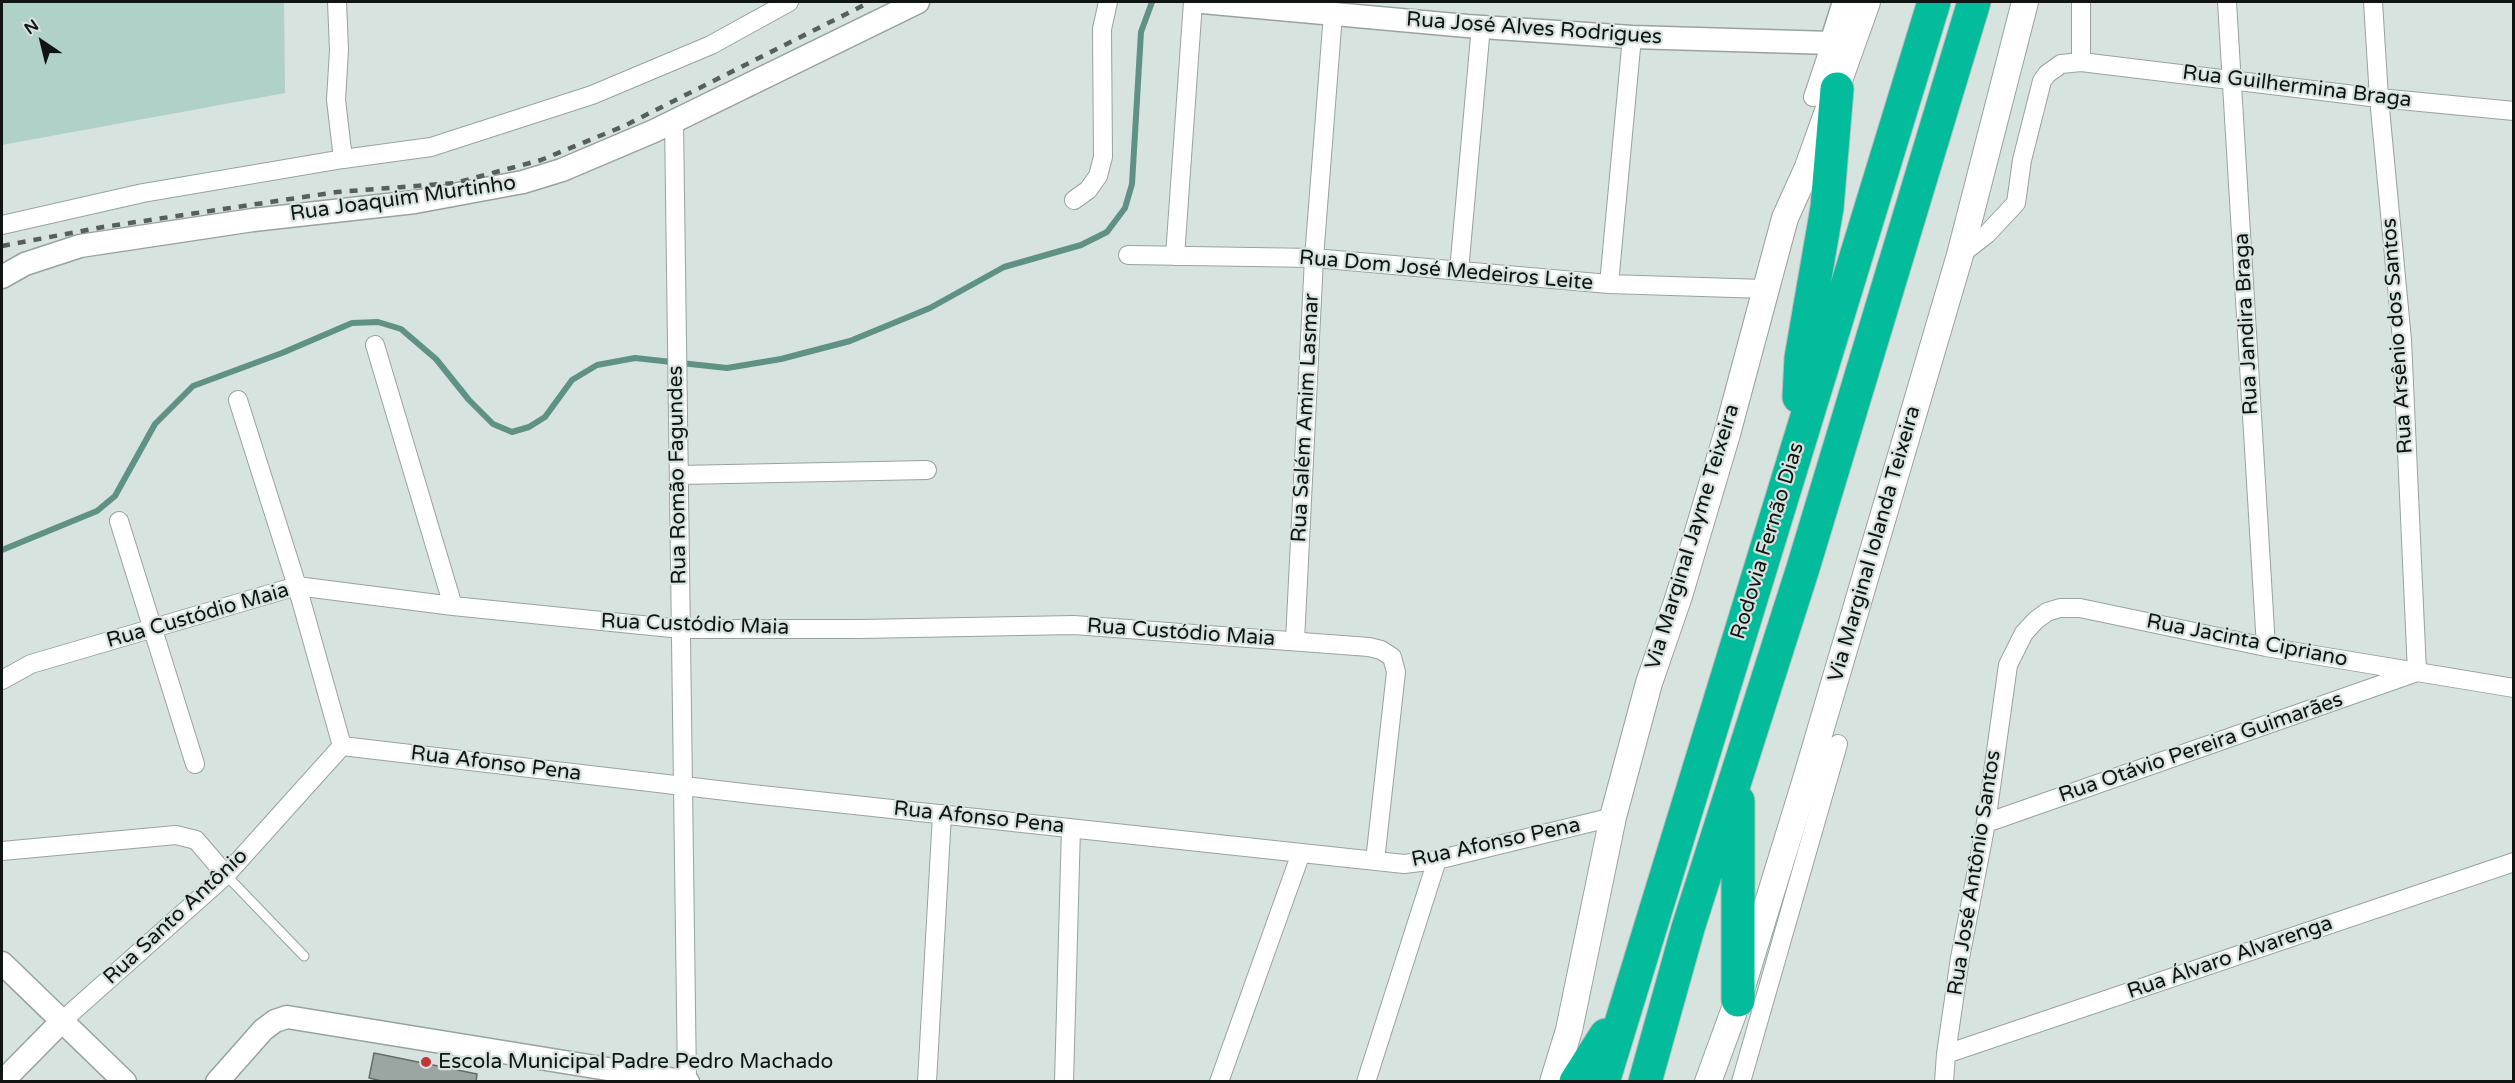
<!DOCTYPE html>
<meta charset="utf-8">
<style>
body{margin:0}
#map{position:relative;width:2515px;height:1083px;overflow:hidden;background:#d7e3df;font-family:"Varela Round",sans-serif}
canvas{display:block}
.frame{position:absolute;inset:0;border:3px solid #101413;pointer-events:none}
.north{position:absolute;left:12px;top:12px;width:60px;height:60px;-webkit-text-stroke:4px #d7e3df;paint-order:stroke;rotate:325deg;font-size:16px;font-weight:700;line-height:24px;text-align:center;color:#101413}
.north::after{content:'';display:block;margin:auto;width:21px;height:27px;background:#101413;clip-path:polygon(50% 0,100% 100%,50% 72%,0 100%)}
</style>
<div id="map">
<canvas width="2515" height="1083"></canvas>
<div class="frame"></div>
<div class="north">N</div>
</div>
<script>
const c = document.querySelector('canvas').getContext('2d');
c.lineJoin = 'round';
function paint(path, color) { c.fillStyle = color; c.fill(path, 'evenodd'); }
const toPath = rows => new Path2D(rows.map(r => 'M' + r).join(''));
function strokePath(path, color, width, dash) { c.strokeStyle = color; c.lineWidth = width; c.lineCap = dash ? 'butt' : 'round'; c.setLineDash(dash || []); c.stroke(path); }
function write(font, color, halo, rows, align = 'center') {
  c.font = font + ' "Varela Round",sans-serif'; c.lineWidth = 4.5; c.setLineDash([]); c.textBaseline = 'middle'; c.strokeStyle = halo; c.fillStyle = color; for (const [text, x, y, turn = 0] of rows) {
    c.save(); c.translate(x, y); c.rotate((+turn || 0) * Math.PI / 180); c.textAlign = isNaN(turn) ? turn : align; if (halo) c.strokeText(text, 0, 0); c.fillText(text, 0, 0); c.restore();
  }
}
const green = toPath([
 [2,2,284,2,285,93,2,145]
]);
const stream = toPath([
 [2,550,97,511,115,496,155,424,193,386,282,353,352,323,378,322,401,329,436,359,469,400,493,424,512,432,529,427,545,417,572,380,597,365,635,358,727,368,781,359,850,341,930,308,1004,267,1081,245,1107,232,1125,208,1132,184,1141,32,1152,2]
]);
const building = toPath([
 [374,1053,477,1074,476,1082,386,1082,369,1078,374,1053]
]);
const service = toPath([
 [226,875,304,956]
]);
const minor = toPath([
 [337,2,339,50,336,100,343,159],
 [2227,2,2266,647],
 [2081,62,2379,98,2514,111],
 [1813,97,1831,43],
 [674,121,687,1081],
 [1074,200,1088,190,1098,176,1103,157,1102,29,1108,2],
 [2,225,143,193,343,159,431,147,592,95,711,45,789,2],
 [1128,255,1314,258,1609,284,1764,289],
 [1960,255,1987,234,2016,203,2022,160,2042,81,2047,74,2061,64,2081,62,2081,2],
 [1175,256,1193,2],
 [1459,271,1481,26],
 [1609,284,1632,37],
 [375,345,453,606],
 [238,400,297,586,342,746],
 [679,475,927,470],
 [119,521,195,764],
 [1295,641,1314,258,1333,14],
 [2,680,31,664,297,586,453,606,681,629,860,629,1074,625,1369,647,1381,650,1392,657,1396,672,1375,861],
 [342,746,752,794,1404,864,1437,860,1613,817],
 [1986,823,2417,672,2402,340,2379,98,2373,2],
 [2,851,176,835,196,840,226,875],
 [62,1021,226,875,342,746],
 [1946,1054,2514,862],
 [927,1082,942,814],
 [1064,1082,1071,828],
 [1219,1082,1301,853],
 [1366,1082,1437,860],
 [1741,1082,1838,744],
 [1944,1082,1946,1054,1960,958,1986,823,2008,665,2024,633,2036,620,2047,612,2060,608,2080,608,2266,647,2514,688]
]);
const tertiary = toPath([
 [1202,2,1467,26,1632,37,1831,43,1844,2],
 [2,277,25,264,80,246,253,220,415,202,523,182,562,170,654,131,918,2],
 [2,963,125,1082],
 [2,1082,62,1021],
 [217,1082,263,1030,275,1021,287,1017,688,1082]
]);
const secondary = toPath([
 [1553,1082,1569,1030,1613,817,1649,683,1679,596,1727,434,1785,218,1808,167,1867,2],
 [1708,1082,1738,1000,1806,779,1960,255,2025,2]
]);
const motorway = toPath([
 [1799,397,1801,358,1827,208,1837,89],
 [1738,1000,1738,801],
 [1576,1082,1606,1035],
 [1603,1082,1934,2],
 [1645,1082,1688,928,1803,568,1974,2]
]);
const rail = toPath([
 [2,246,103,227,337,192,455,183,541,160,624,126,870,2]
]);
const markers = [
 [426,1062,6,"#c43537"]
];
const streetNames = [
 ["Rua José Alves Rodrigues",1534,29,4],
 ["Rua Guilhermina Braga",2297,87,7],
 ["Rua Joaquim Murtinho",403,199,-8],
 ["Rua Dom José Medeiros Leite",1446,271,5],
 ["Rua Jandira Braga",2247,324,-93],
 ["Rua Arsênio dos Santos",2398,336,-94],
 ["Rua Salém Amim Lasmar",1306,418,-87],
 ["Rua Romão Fagundes",678,475,-91],
 ["Via Marginal Jayme Teixeira",1693,537,-73],
 ["Rodovia Fernão Dias",1768,541,-73],
 ["Via Marginal Iolanda Teixeira",1875,544,-74],
 ["Rua Custódio Maia",198,616,-16],
 ["Rua Custódio Maia",695,625,2],
 ["Rua Custódio Maia",1181,633,4],
 ["Rua Jacinta Cipriano",2247,641,11],
 ["Rua Otávio Pereira Guimarães",2201,748,-19],
 ["Rua Afonso Pena",496,764,7],
 ["Rua Afonso Pena",979,818,6],
 ["Rua Afonso Pena",1496,843,-12],
 ["Rua José Antônio Santos",1975,873,-81],
 ["Rua Santo Antônio",176,917,-43],
 ["Rua Álvaro Alvarenga",2230,958,-19]
];
const poiNames = [
 ["Escola Municipal Padre Pedro Machado",438,1062]
];
paint(green, '#afd1c7');
strokePath(stream, '#5f9284', 6);
paint(building, '#9ba6a3');
strokePath(building, '#636e6b', 1.5);
strokePath(service, '#98a39f', 11);
strokePath(minor, '#98a39f', 20);
strokePath(tertiary, '#98a39f', 25);
strokePath(secondary, '#98a39f', 28);
strokePath(motorway, '#bcbdbd', 35);
strokePath(service, '#fff', 9);
strokePath(minor, '#fff', 18);
strokePath(tertiary, '#fff', 22);
strokePath(secondary, '#fff', 26);
strokePath(motorway, '#02bc9c', 33);
strokePath(rail, '#575e5b', 4.5, [8, 8]);
for (const [x, y, r, color] of markers) { const dot = new Path2D(); dot.arc(x, y, r, 0, 2 * Math.PI); c.fillStyle = color; c.fill(dot); strokePath(dot, '#d7e3df', 2); }
write('21px', '#101413', '#d7e3df', streetNames);
write('21px', '#101413', '#d7e3df', poiNames, 'left');
</script>
